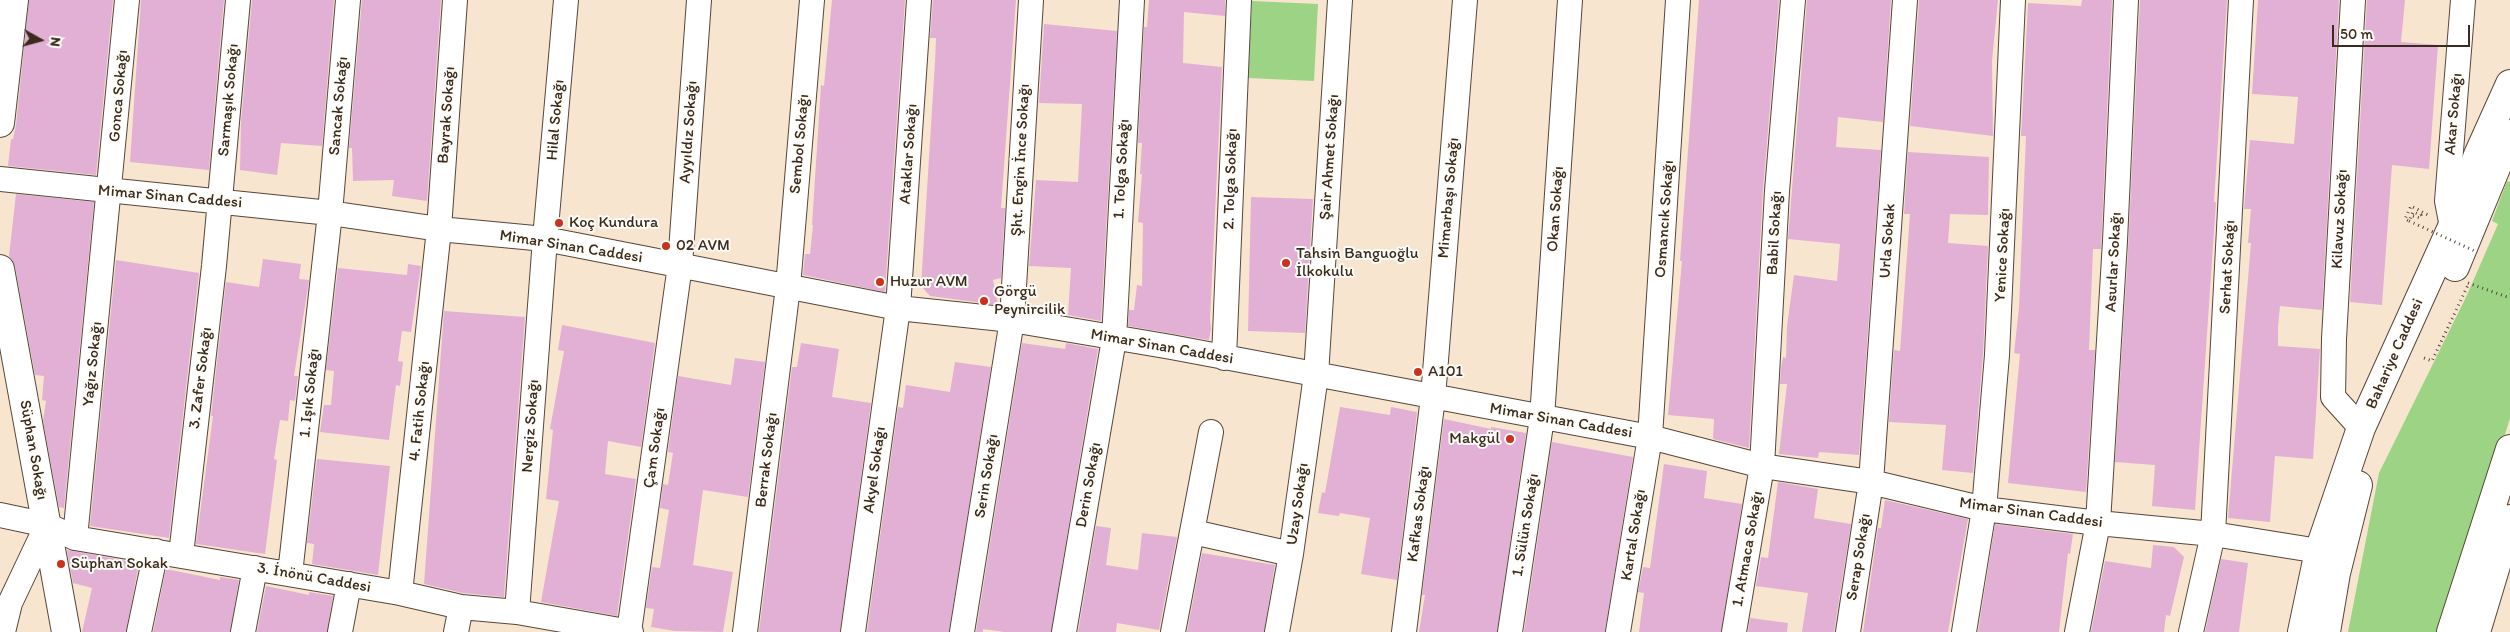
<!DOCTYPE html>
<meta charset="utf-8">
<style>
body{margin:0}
#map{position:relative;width:2510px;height:632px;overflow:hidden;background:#f7e5d0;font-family:Itim,sans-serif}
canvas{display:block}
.north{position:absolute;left:15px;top:15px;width:50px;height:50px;-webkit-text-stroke:4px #fdfcf7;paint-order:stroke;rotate:97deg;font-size:14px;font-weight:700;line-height:20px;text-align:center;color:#3b2a1e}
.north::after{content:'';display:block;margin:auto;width:18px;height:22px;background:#3b2a1e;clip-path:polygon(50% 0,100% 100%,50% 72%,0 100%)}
.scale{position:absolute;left:2332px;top:25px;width:138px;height:22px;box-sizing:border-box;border:2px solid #3b2a1e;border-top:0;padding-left:6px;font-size:15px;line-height:18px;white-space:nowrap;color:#3b2a1e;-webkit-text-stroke:4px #fdfcf7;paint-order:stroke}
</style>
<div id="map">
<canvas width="2510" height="632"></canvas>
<div class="north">N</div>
<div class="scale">50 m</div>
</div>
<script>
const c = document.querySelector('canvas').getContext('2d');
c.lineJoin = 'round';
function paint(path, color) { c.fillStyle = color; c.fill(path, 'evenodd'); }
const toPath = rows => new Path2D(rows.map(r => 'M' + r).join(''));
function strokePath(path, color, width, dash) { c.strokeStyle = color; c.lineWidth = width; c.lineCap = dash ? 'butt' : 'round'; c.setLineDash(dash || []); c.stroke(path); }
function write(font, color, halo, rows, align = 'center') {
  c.font = font + ' Itim,sans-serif'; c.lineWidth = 4; c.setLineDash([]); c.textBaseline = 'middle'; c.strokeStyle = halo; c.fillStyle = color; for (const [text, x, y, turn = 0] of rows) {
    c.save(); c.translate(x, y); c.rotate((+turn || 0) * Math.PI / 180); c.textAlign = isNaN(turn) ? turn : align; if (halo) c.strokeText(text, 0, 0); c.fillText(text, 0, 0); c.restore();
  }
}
const green = toPath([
 [1252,1,1318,4,1314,81,1248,78],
 [2507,181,2510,182,2510,418,2483,507,2436,632,2348,632,2379,473,2467,295,2498,224,2492,221]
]);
const building = toPath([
 [29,0,113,0,96,175,8,166,11,139,13,139,16,125],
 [141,0,224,0,209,170,130,162],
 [252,0,334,0,322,146,281,143,277,175,240,170,241,122],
 [362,0,441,0,427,201,392,196,394,180,353,181,352,148,349,148],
 [832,0,905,0,885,292,803,275,805,254,810,254,813,225,812,225,821,85,824,86],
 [933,0,1016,0,1001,208,1005,208,1001,278,993,280,998,305,930,296,921,286,935,62,936,38,930,38],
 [1149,0,1225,0,1225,16,1184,12,1183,63,1222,67,1210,319,1211,329,1209,340,1128,326,1129,310,1134,310,1137,285,1142,286,1143,223,1138,222,1142,174,1140,174,1142,143,1138,143,1144,27,1147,27],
 [1699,0,1779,0,1763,190,1749,448,1713,439,1714,419,1668,415,1682,261,1680,261],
 [1807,0,1891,0,1883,122,1838,117,1836,147,1881,150,1859,455,1819,452,1818,458,1779,454,1787,384,1780,384,1781,368,1783,357,1786,358,1787,326,1794,275,1837,281,1840,244,1788,239],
 [1919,0,1998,0,1992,61,1993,136,1910,126],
 [2082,0,2112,0,2101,249,2093,249,2089,350,2095,350,2086,492,2008,483,2020,354,2014,353,2019,308,2026,136,2021,136,2028,3,2081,6],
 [2140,0,2227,0,2214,202,2216,202,2195,510,2152,506,2155,465,2115,462,2128,252],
 [2258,0,2339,0,2322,310,2280,306,2278,327,2278,346,2320,349,2313,459,2275,456,2270,522,2228,518,2251,243,2248,243,2251,209,2244,209,2250,140,2294,144,2298,97,2252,94],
 [2367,0,2405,0,2401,42,2438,45,2429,169,2392,165,2382,305,2350,302],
 [1044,24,1117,31,1101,321,1068,315,1071,268,1029,266,1036,180,1078,182,1079,162,1082,104,1039,103],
 [1908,152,1989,157,1988,215,1950,214,1948,243,1988,246,1983,354,1973,473,1942,470,1946,425,1889,422,1894,350,1900,351,1910,214,1904,214],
 [16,194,94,202,64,508,59,507,43,421,46,401,42,400,44,376,35,375,15,266,9,256],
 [1251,197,1313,199,1305,333,1248,331],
 [263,259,301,264,299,279,309,280,294,376,298,376,295,401,290,400,288,421,280,420,274,459,277,460,265,554,196,544,213,416,211,416,226,282,259,287],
 [116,260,199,273,169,538,90,526],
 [408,264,421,266,411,332,402,331,398,361,403,362,400,386,396,385,389,440,320,432,324,405,331,405,334,371,326,370,338,268,407,275],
 [444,311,525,317,504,597,463,593,424,584],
 [562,325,655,343,641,447,608,441,605,474,636,479,617,616,541,602,559,501,546,499,553,430,550,429,564,351,558,350],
 [801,343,839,349,832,397,871,403,840,632,759,632,792,367,797,367],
 [1022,343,1065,349,1066,343,1098,349,1051,632,1004,632,983,629,983,632,976,632],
 [735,358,765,362,748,497,703,490,693,565,733,572,723,632,675,631,651,627,654,609,646,608,652,567,660,568,669,510,660,508,663,484,668,485,673,453,668,452,678,376,731,385],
 [955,362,991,367,949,632,867,632,898,407,903,408,906,385,950,392],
 [1340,407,1390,415,1391,407,1417,412,1397,580,1361,574,1370,518,1340,513,1339,516,1318,513,1322,492,1325,493],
 [1444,419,1491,429,1491,427,1526,433,1497,632,1419,632,1425,595,1422,595],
 [1552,442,1633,457,1605,632,1524,632],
 [317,459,390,466,378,575,312,564,314,544,307,543],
 [1664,464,1707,471,1704,498,1742,504,1721,632,1639,632,1644,593,1638,592,1643,567,1650,568],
 [1778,482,1818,489,1814,518,1851,524,1834,632,1802,632,1808,593,1756,586,1761,557,1768,558],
 [1885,500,1968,519,1948,632,1863,632,1878,528,1881,528],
 [1995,524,2073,534,2070,554,2068,553,2059,632,1978,632],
 [1096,526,1111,528,1106,565,1138,570,1142,533,1177,537,1159,630,1117,623,1116,632,1078,632],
 [2153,545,2174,547,2184,557,2170,616,2166,615,2164,632,2091,632,2105,561,2151,568],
 [67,550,139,563,126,632,82,632,92,588,73,583],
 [1202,553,1275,565,1264,632,1187,632],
 [2221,559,2248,563,2239,632,2205,632],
 [166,569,220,580,220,577,239,580,230,632,153,632],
 [266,586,309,595,309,592,333,596,327,632,257,632],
 [1750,618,1788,623,1787,632,1748,632]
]);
const path = toPath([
 [2413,216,2420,218,2421,215,2413,212,2409,221,2405,219,2411,206,2430,216],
 [2468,283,2510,298],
 [2424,358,2432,361,2468,285]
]);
const minor = toPath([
 [2353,0,2334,339,2333,397,2361,428],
 [0,179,330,213,439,229,545,239,898,308,1012,320,1171,347,1650,437,1762,466,1871,482,1984,509,2098,523,2213,534,2319,551],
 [2452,227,2447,201,2463,0],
 [1224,358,1239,0],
 [0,515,47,525,75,538,400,593,461,607,517,612,631,632],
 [1193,532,1291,554],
 [75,538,127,0],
 [181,555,214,266,238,0],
 [290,574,330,213,348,0],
 [400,593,439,229,455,0],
 [517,612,545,239,566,0],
 [3,632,10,603,47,525],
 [139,632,156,551],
 [243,632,255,568],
 [340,632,349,584],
 [456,632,461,607],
 [629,632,680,265,699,0],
 [745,632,788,287,812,0],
 [853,632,898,308,919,0],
 [962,632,1012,320,1031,0],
 [1064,632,1114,339,1132,0],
 [1173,632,1211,432],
 [1277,632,1291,554,1316,375,1340,0],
 [1404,632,1433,397,1465,0],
 [1510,632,1542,418,1570,0],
 [1618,632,1650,437,1678,0],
 [1734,632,1762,466,1777,191,1793,0],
 [1848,632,1871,482,1905,0],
 [1964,632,1984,509,1997,355,2013,0],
 [2077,632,2098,523,2115,241,2126,0],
 [2191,632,2213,534,2241,0]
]);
const major = toPath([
 [0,123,14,0],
 [2455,267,2510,134],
 [0,269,66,632],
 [2302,632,2319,551,2361,428,2452,227,2478,155,2510,84],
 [2326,632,2336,573,2358,485]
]);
const highway = toPath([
 [2451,632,2510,449],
 [2476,632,2510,519]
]);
const pathBridge = toPath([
 [2409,221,2477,252]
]);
const markers = [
 [559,223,5,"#c8321e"],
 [666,246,5,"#c8321e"],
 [1286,263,5,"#c8321e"],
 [880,282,5,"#c8321e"],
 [984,301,5,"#c8321e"],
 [1418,372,5,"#c8321e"],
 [1510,439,5,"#c8321e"],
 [61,564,5,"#c8321e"]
];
const streetNames = [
 ["Gonca Sokağı",119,96,-85],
 ["Sarmaşık Sokağı",229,100,-85],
 ["Sancak Sokağı",339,106,-85],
 ["Akar Sokağı",2454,114,-85],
 ["Bayrak Sokağı",447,115,-86],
 ["Hilal Sokağı",556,120,-85],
 ["Ayyıldız Sokağı",689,132,-86],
 ["Sembol Sokağı",800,144,-85],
 ["Ataklar Sokağı",909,154,-86],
 ["Şair Ahmet Sokağı",1330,157,-86],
 ["Şht. Engin İnce Sokağı",1021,160,-87],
 ["1. Tolga Sokağı",1122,169,-87],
 ["2. Tolga Sokağı",1231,179,-88],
 ["Mimar Sinan Caddesi",170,197,5],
 ["Mimarbaşı Sokağı",1449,198,-85],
 ["Okan Sokağı",1556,209,-86],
 ["Osmancık Sokağı",1665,219,-86],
 ["Kilavuz Sokağı",2340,219,-87],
 ["Babil Sokağı",1775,233,-87],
 ["Urla Sokak",1888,241,-86],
 ["Mimar Sinan Caddesi",571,247,9],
 ["Yenice Sokağı",2003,255,-87],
 ["Asurlar Sokağı",2114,262,-87],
 ["Serhat Sokağı",2228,267,-87],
 ["Mimar Sinan Caddesi",1162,347,10],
 ["Bahariye Caddesi",2395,354,-66],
 ["Yağız Sokağı",93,364,-84],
 ["3. Zafer Sokağı",201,378,-83],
 ["1. Işık Sokağı",310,393,-84],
 ["4. Fatih Sokağı",420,411,-84],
 ["Mimar Sinan Caddesi",1561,421,10],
 ["Nergiz Sokağı",531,426,-86],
 ["Çam Sokağı",655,448,-82],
 ["Süphan Sokağı",33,450,80],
 ["Berrak Sokağı",767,460,-83],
 ["Akyel Sokağı",875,470,-82],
 ["Serin Sokağı",987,476,-81],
 ["Derin Sokağı",1089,485,-80],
 ["Uzay Sokağı",1298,504,-82],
 ["Mimar Sinan Caddesi",2031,513,8],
 ["Kafkas Sokağı",1419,514,-83],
 ["1. Sülün Sokağı",1526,525,-81],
 ["Kartal Sokağı",1634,535,-81],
 ["1. Atmaca Sokağı",1748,549,-80],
 ["Serap Sokağı",1859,557,-81],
 ["3. İnönü Caddesi",314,578,10]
];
const poiNames = [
 ["Koç Kundura",569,223],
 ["02 AVM",676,246],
 ["Tahsin Banguoğlu",1296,254],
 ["İlkokulu",1296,272],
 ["Huzur AVM",890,282],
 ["Görgü",994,292],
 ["Peynircilik",994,310],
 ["A101",1428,372],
 ["Makgül",1500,439,"right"],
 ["Süphan Sokak",71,564]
];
paint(green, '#9dd385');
paint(building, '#e2b0d4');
strokePath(minor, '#574639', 26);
strokePath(major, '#574639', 30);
strokePath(highway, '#574639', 30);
strokePath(path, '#574639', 3, [1, 4]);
strokePath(minor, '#fff', 24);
strokePath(major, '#fff', 28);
strokePath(highway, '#fff', 28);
strokePath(pathBridge, '#574639', 3, [1, 4]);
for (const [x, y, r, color] of markers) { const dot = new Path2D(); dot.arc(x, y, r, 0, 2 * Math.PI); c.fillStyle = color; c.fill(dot); strokePath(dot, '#fdfcf7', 2); }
write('16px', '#3b2a1e', '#fdfcf7', streetNames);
write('16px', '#3b2a1e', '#fdfcf7', poiNames, 'left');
</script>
